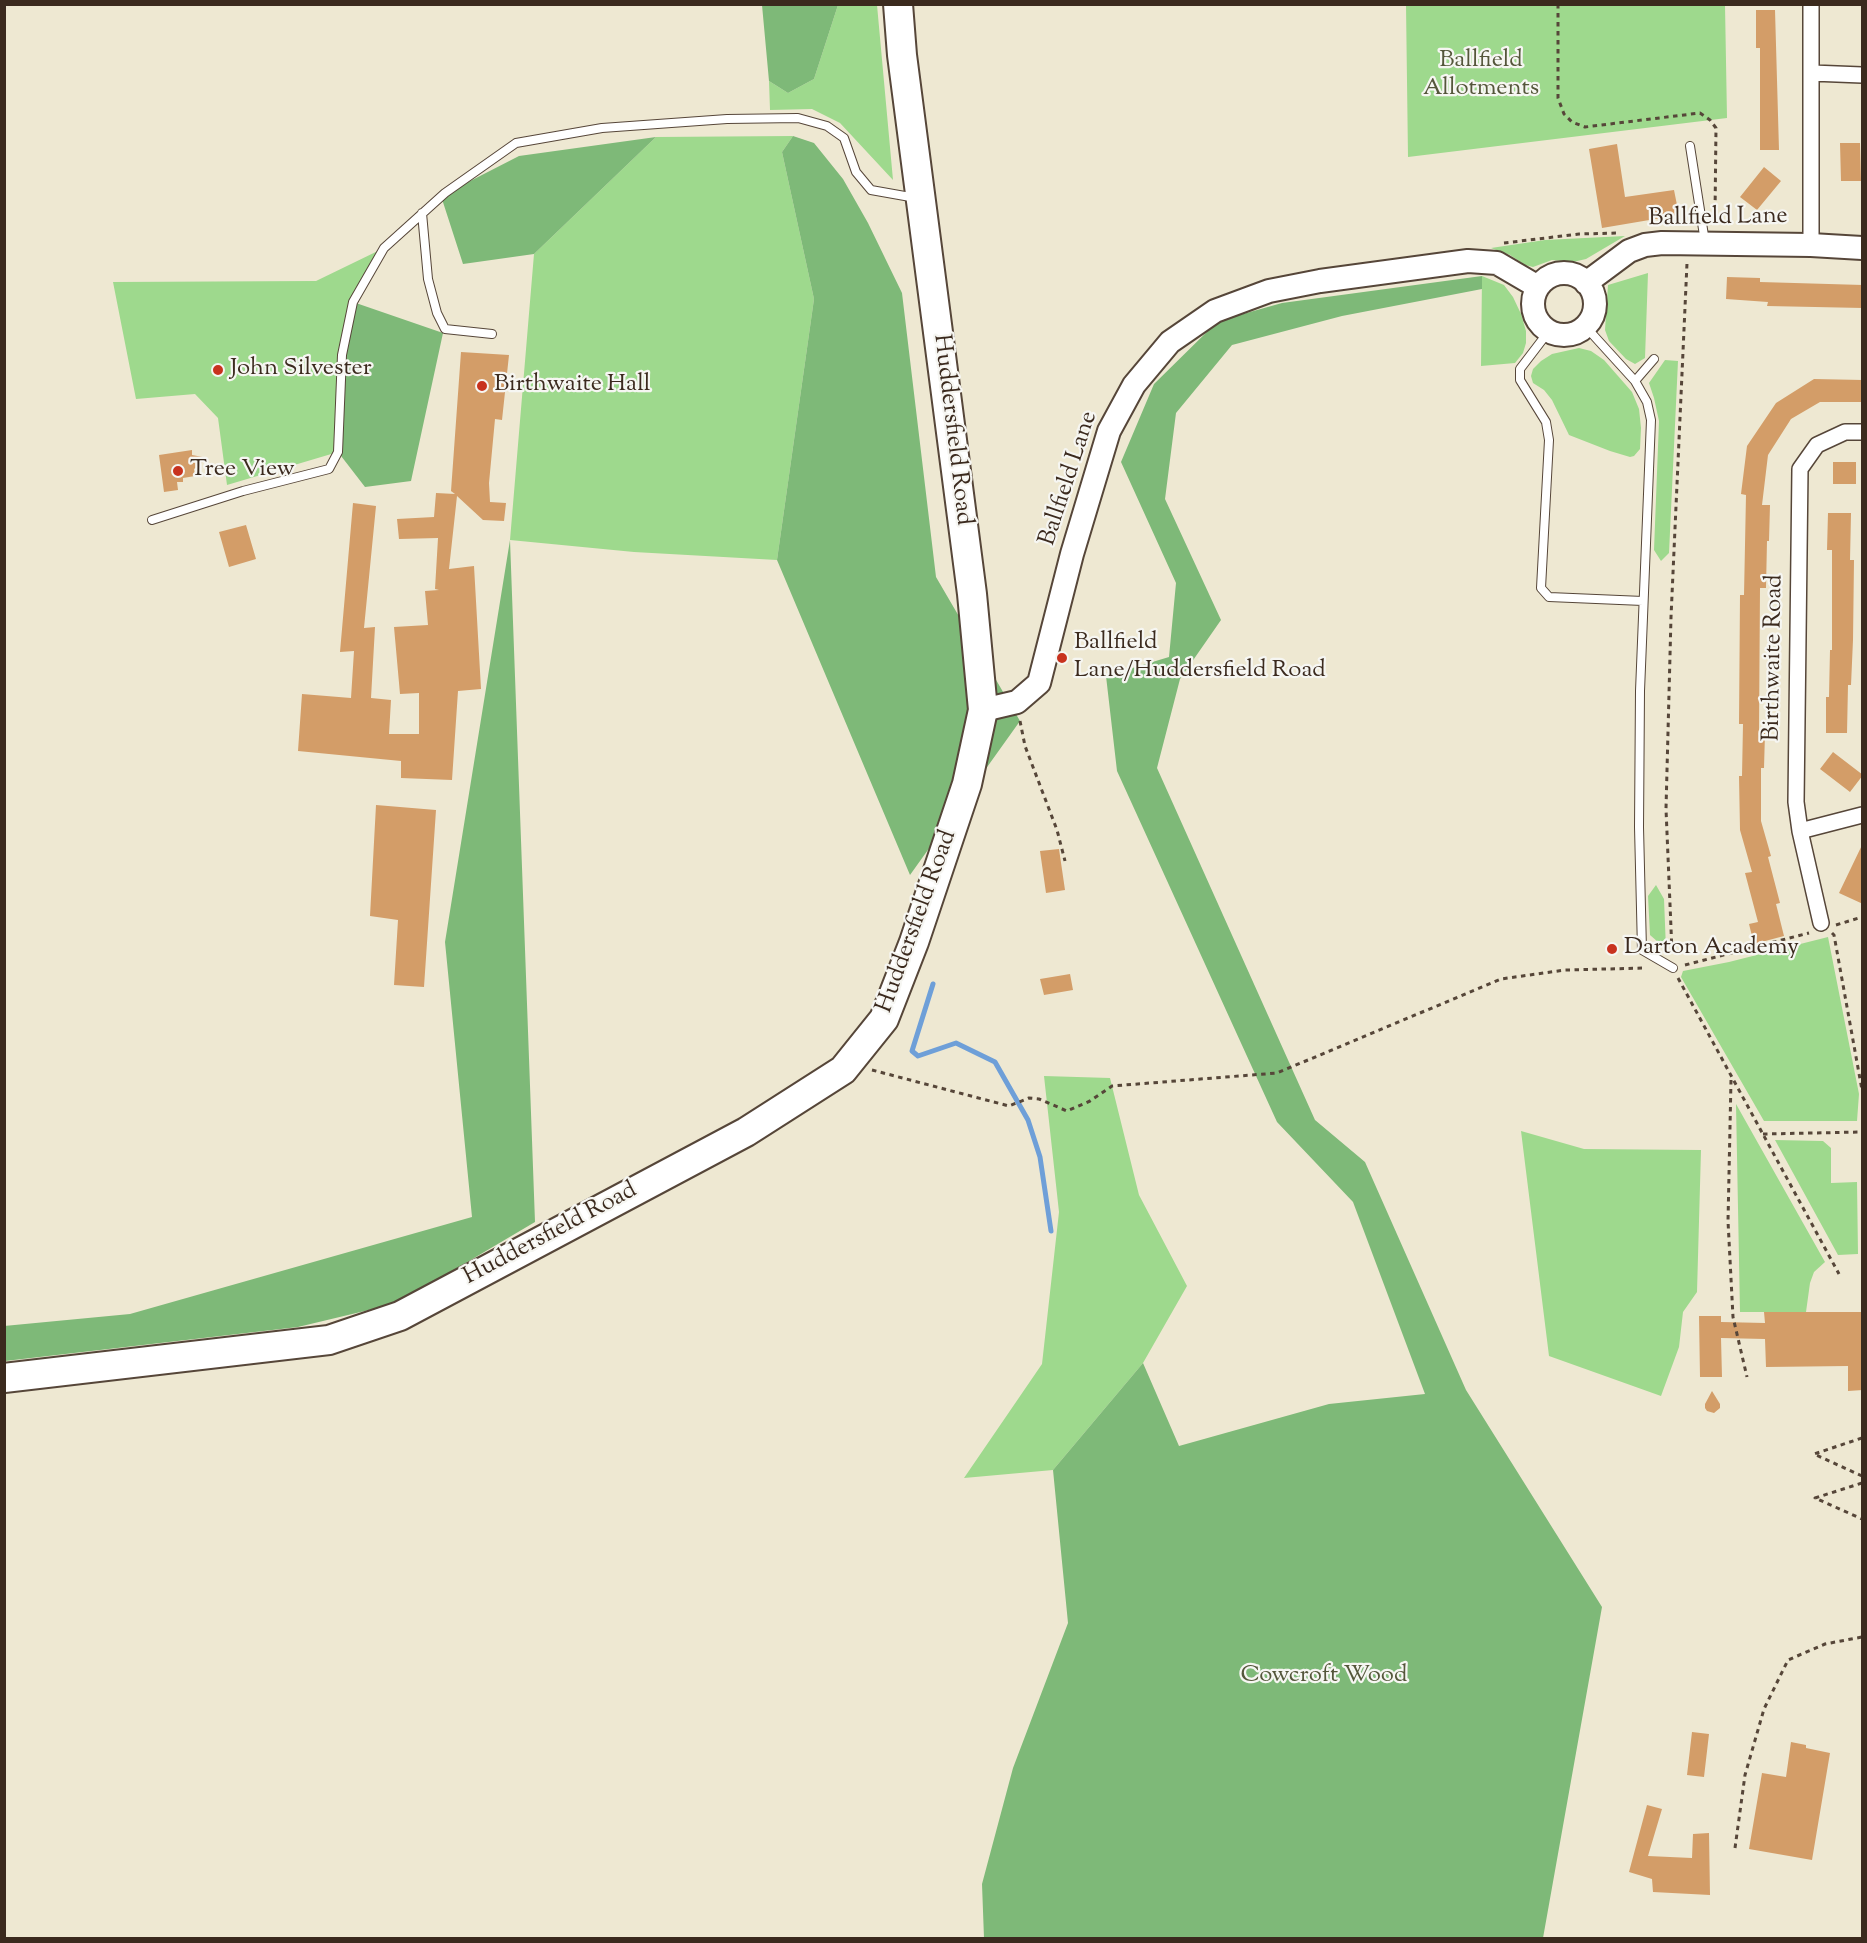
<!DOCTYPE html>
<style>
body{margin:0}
#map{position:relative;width:1867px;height:1943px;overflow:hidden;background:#eee8d2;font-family:"Sorts Mill Goudy",serif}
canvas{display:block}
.frame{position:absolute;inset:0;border:6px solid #3b2a1e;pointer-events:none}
</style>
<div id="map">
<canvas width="1867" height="1943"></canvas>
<div class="frame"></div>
</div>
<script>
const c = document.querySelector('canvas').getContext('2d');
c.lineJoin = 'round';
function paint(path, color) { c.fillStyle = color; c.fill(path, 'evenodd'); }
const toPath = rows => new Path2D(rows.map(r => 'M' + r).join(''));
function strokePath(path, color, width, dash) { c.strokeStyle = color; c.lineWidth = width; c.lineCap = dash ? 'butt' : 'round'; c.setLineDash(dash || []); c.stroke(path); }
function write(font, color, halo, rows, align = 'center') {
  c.font = font + ' "Sorts Mill Goudy",serif'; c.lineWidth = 4.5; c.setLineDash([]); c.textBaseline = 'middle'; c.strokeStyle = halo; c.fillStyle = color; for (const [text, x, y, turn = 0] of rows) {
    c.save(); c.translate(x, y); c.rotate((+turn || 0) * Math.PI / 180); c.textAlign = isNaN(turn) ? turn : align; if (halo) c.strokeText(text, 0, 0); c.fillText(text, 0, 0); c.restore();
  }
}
const green = toPath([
 [838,5,877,5,893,180,840,123,812,109,770,110,769,81,788,93,814,79],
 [1406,5,1725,5,1727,118,1408,157],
 [793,136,782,152,814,299,777,560,634,552,510,540,534,254,656,137],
 [1625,236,1586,259,1573,262,1552,260,1533,267,1525,265,1510,255,1491,248,1545,240],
 [384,248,353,302,338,452,227,485,218,418,195,394,136,399,113,282,316,281],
 [1648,273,1645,358,1635,364,1626,359,1609,341,1605,330,1608,285],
 [1482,276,1504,285,1513,297,1521,314,1526,331,1526,343,1523,353,1515,363,1481,366],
 [1579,348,1591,351,1604,360,1632,392,1639,409,1641,428,1640,449,1634,456,1630,457,1610,451,1569,435,1552,400,1544,390,1533,383,1531,376,1533,369,1541,361,1552,354],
 [1665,360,1678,361,1669,553,1661,561,1654,550,1659,421,1654,398,1649,383],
 [1656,885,1664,899,1666,949,1650,935,1648,896],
 [1828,937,1859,1094,1857,1121,1764,1121,1681,977,1683,971,1729,962],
 [1044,1076,1110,1078,1139,1195,1187,1286,1143,1363,1053,1470,964,1478,1042,1364,1059,1212],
 [1736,1104,1825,1262,1814,1272,1810,1283,1806,1312,1740,1312],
 [1521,1131,1584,1149,1701,1150,1697,1292,1683,1312,1679,1347,1661,1396,1549,1356],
 [1775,1140,1823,1141,1831,1148,1831,1183,1857,1182,1858,1254,1838,1255]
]);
const forest = toPath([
 [762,5,838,5,814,79,788,93,769,81],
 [793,136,814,143,843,179,868,223,902,293,936,577,1020,721,910,875,777,560,814,299,782,152],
 [656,137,534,254,463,264,441,196,519,156],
 [1482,276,1482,289,1342,316,1232,345,1176,413,1165,499,1221,620,1180,679,1157,768,1315,1120,1365,1162,1466,1390,1602,1607,1543,1938,984,1938,982,1884,1013,1768,1068,1623,1053,1470,1143,1363,1179,1446,1329,1404,1425,1394,1353,1202,1277,1122,1117,771,1106,676,1169,657,1176,583,1121,462,1154,384,1218,321,1282,303],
 [353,302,443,333,411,481,365,487,338,452,342,355],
 [510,540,535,1222,398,1303,298,1327,5,1361,4,1326,130,1314,472,1217,445,942]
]);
const stream = toPath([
 [933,984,912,1051,918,1056,956,1043,995,1062,1028,1120,1040,1157,1051,1231]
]);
const building = toPath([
 [1756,10,1775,10,1779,150,1760,150,1760,48,1756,48],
 [1840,143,1860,143,1861,181,1841,181],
 [1617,144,1625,197,1674,190,1679,215,1602,228,1589,149],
 [1764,167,1781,181,1757,210,1740,197],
 [1727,277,1760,278,1760,282,1863,285,1863,308,1767,306,1768,302,1726,299],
 [461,352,509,355,502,420,495,419,489,483,490,502,506,503,504,521,483,520,457,496,449,569,474,566,481,689,458,691,452,780,401,778,401,761,298,751,302,694,351,698,354,651,340,652,353,503,376,506,364,628,375,627,371,698,391,700,389,734,419,734,419,693,400,694,394,627,428,625,425,591,439,590,435,589,438,538,399,539,397,519,434,517,436,493,455,494,451,491],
 [1814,379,1863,380,1863,402,1820,402,1791,419,1768,455,1762,505,1770,505,1769,541,1767,541,1766,588,1760,588,1759,733,1765,733,1764,768,1761,768,1761,821,1771,856,1768,857,1780,903,1776,904,1784,936,1754,944,1749,924,1758,922,1745,873,1752,872,1740,830,1739,776,1742,776,1743,724,1739,724,1740,595,1744,595,1746,495,1741,494,1747,446,1776,403],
 [192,450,192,455,208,458,194,469,195,476,183,478,183,482,177,482,178,490,164,492,159,455],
 [1833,462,1856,462,1856,484,1833,484],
 [1828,513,1851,513,1850,560,1854,560,1853,640,1851,685,1848,685,1847,733,1826,733,1826,697,1829,697,1830,650,1832,650,1832,550,1827,550],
 [246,525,256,559,229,567,219,532],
 [1833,752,1863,775,1850,792,1820,769],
 [376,805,436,810,424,987,394,985,398,920,370,916],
 [1863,843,1863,904,1839,893],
 [1059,849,1065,890,1046,893,1040,851],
 [1070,974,1073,990,1044,995,1040,979],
 [1764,1312,1863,1312,1863,1390,1848,1391,1848,1366,1766,1367,1765,1339,1721,1338,1722,1377,1700,1377,1699,1316,1721,1316,1721,1322,1765,1323],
 [1712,1391,1720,1404,1720,1408,1714,1413,1707,1411,1705,1408,1705,1404],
 [1692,1732,1709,1734,1704,1777,1687,1775],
 [1791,1742,1806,1745,1806,1748,1830,1753,1812,1860,1749,1849,1762,1773,1786,1777],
 [1647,1805,1662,1809,1648,1856,1692,1858,1693,1834,1709,1833,1710,1895,1653,1892,1652,1879,1629,1872]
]);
const path = toPath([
 [1558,4,1558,98,1564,114,1572,122,1585,127,1700,113,1710,120,1716,128,1715,215],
 [1504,243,1579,234,1619,233],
 [1020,721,1025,746,1057,830,1065,861],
 [1836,925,1862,917],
 [1832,933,1834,935,1862,1090],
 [1672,952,1666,809,1671,617,1687,263],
 [1685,965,1809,933],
 [1678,978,1839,1274],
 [872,1070,1009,1106,1029,1098,1039,1099,1067,1111,1090,1101,1112,1086,1277,1073,1501,979,1565,970,1646,968],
 [1731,1080,1728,1221,1733,1317,1747,1377],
 [1763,1134,1862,1132],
 [1862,1438,1814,1454,1862,1476],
 [1862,1483,1815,1498,1862,1519],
 [1735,1848,1745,1775,1764,1709,1788,1660,1825,1644,1862,1637]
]);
const lane = toPath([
 [1690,146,1705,242],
 [422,213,428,279,437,313,445,329,492,334],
 [1585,326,1635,381,1647,402,1651,420,1640,691,1639,827,1642,950,1673,968],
 [1549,331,1520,369,1520,380,1546,422,1549,440,1541,588,1549,597,1643,601],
 [1635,381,1654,359],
 [152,520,243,491,329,469,338,452,342,355,353,302,384,248,445,193,516,143,602,128,727,119,798,118,827,126,844,138,856,172,871,190,916,198]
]);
const street = toPath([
 [1811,4,1811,245],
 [1812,73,1862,75],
 [1800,831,1862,815],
 [1821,923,1800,831,1796,802,1800,469,1817,445,1845,432,1862,432]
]);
const secondary = toPath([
 '1533 304a31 31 0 1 1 62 0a31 31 0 1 1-62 0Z',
 [1586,283,1629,251,1645,245,1662,243,1811,245,1862,248],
 [983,710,1017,702,1039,683,1072,554,1109,431,1134,385,1170,342,1215,311,1269,291,1320,281,1468,261,1497,263,1538,287]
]);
const highway = toPath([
 [4,1378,329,1340,400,1316,746,1132,843,1070,884,1019,914,942,967,784,983,710,972,594,902,55,898,4]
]);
const markers = [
 [218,370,6,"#c8321e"],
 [482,386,6,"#c8321e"],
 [178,471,6,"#c8321e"],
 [1062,658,6,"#c8321e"],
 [1612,949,6,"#c8321e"]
];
const parkNames = [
 ["Ballfield",1481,62],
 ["Allotments",1481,90],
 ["Cowcroft Wood",1324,1677]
];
const streetNames = [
 ["Ballfield Lane",1718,219,-1],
 ["Huddersfield Road",951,430,83],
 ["Ballfield Lane",1070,479,-72],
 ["Birthwaite Road",1775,658,-89],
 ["Huddersfield Road",918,922,-70],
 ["Huddersfield Road",551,1235,-28]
];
const poiNames = [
 ["John Silvester",230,370],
 ["Birthwaite Hall",494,386],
 ["Tree View",190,471],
 ["Ballfield",1074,644],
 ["Lane/Huddersfield Road",1074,672],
 ["Darton Academy",1624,949]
];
paint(green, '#9ed98d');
paint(forest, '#7eb978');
strokePath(stream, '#6e9fd8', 5);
paint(building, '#d39d68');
strokePath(lane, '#564639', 10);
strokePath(street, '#564639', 18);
strokePath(secondary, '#564639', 26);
strokePath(highway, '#564639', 32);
strokePath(path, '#564639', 3, [4.5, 4.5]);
strokePath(lane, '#fff', 8);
strokePath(street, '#fff', 15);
strokePath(secondary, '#fff', 22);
strokePath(highway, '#fff', 28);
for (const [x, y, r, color] of markers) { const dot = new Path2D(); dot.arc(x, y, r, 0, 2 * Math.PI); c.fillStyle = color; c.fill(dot); strokePath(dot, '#f6f6f2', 2); }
write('24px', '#54563a', '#f6f6f2', parkNames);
write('24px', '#3b2a1e', '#f6f6f2', streetNames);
write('24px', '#3b2a1e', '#f6f6f2', poiNames, 'left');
</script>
